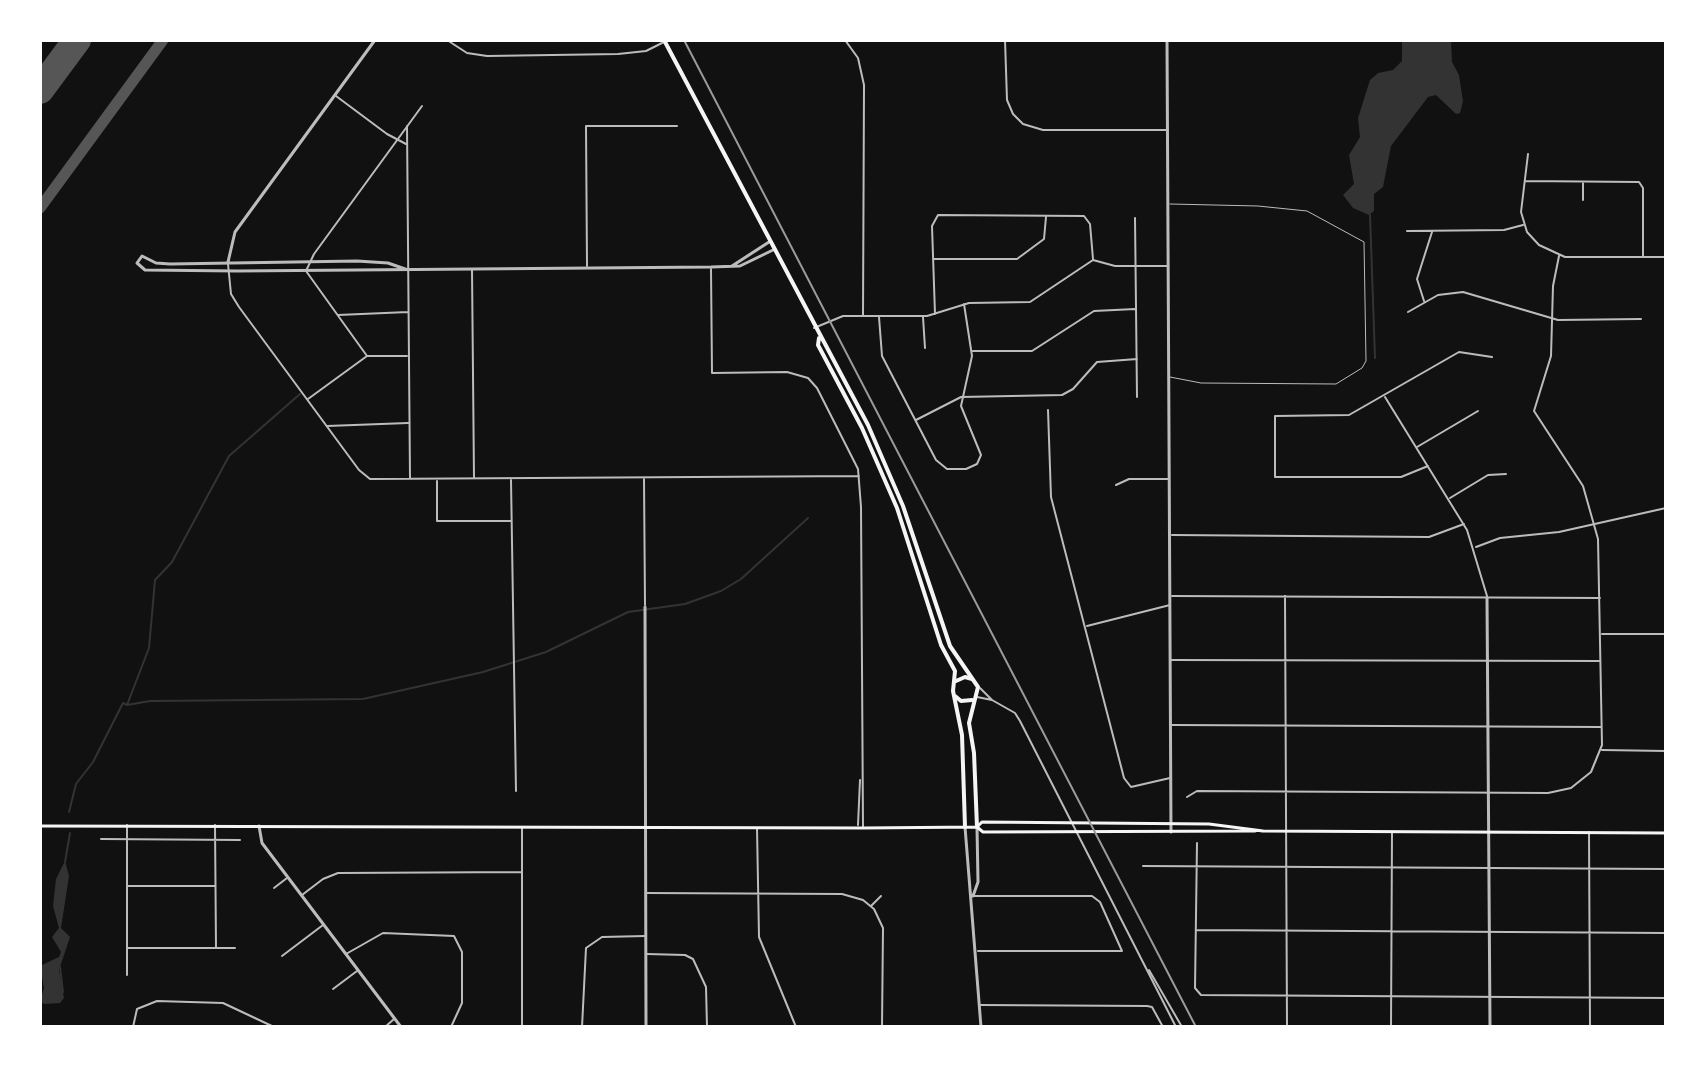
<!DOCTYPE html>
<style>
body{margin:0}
#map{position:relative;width:1706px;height:1067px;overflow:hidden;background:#111;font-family:Ubuntu,sans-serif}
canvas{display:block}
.frame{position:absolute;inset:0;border:42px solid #fff;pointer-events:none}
</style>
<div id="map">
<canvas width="1706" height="1067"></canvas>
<div class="frame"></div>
</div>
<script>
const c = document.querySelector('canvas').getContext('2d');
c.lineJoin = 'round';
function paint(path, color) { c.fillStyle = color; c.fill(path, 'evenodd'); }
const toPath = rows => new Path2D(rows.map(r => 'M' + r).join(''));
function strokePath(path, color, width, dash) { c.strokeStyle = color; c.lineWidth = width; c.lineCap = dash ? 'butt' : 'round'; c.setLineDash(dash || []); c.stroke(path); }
const water = toPath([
 [1402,40,1451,40,1452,62,1459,75,1463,101,1460,113,1456,114,1436,95,1428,97,1391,146,1383,187,1374,194,1374,211,1369,215,1353,208,1343,195,1354,184,1349,155,1360,137,1358,118,1370,80,1378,73,1393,70,1402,61],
 [65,861,69,876,61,928,70,937,59,970,64,998,60,1003,44,1004,40,1001,44,988,40,966,59,957,61,952,52,937,59,928,53,906,56,879]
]);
const stream = toPath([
 [1370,215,1375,358],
 [127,705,150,701,363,699,483,672,546,652,628,612,685,604,721,591,741,579,808,518],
 [69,812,76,784,93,762,123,703,127,705,149,648,155,580,172,562,229,456,300,394],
 [65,862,70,833],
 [60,967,63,992]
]);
const taxiway = toPath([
 [40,208,163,40]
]);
const runway = toPath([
 [40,90,77,40]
]);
const service = toPath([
 [1170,377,1201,383,1336,384,1362,368,1366,361,1364,242,1307,211,1258,206,1170,204]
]);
const minor = toPath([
 [447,40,467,53,487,56,618,54,646,51,664,42],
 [845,40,858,58,864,85,863,315],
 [1005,40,1007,100,1013,114,1023,124,1043,130,1167,130],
 [336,96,387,134,406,144],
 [407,126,410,478],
 [1528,154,1521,212,1527,232,1539,245,1565,257,1666,257],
 [1525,181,1639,182,1643,188,1643,256],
 [1583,200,1583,182],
 [1135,218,1137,397],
 [1407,231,1504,230,1523,225],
 [933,259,1017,259,1044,239,1046,217],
 [228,264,231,294,239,307,359,470,370,479,859,476],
 [587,266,586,126,677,126],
 [472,269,474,478],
 [711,269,712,373,787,372,808,378,817,388,858,469,861,507,863,828],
 [1424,301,1417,279,1432,232],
 [1408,312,1438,295,1463,292,1558,320,1641,319],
 [935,314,932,226,938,215,1084,216,1090,224,1093,259],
 [338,315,408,312],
 [879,317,882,356,936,460,947,469,966,469,977,464,981,455,961,406,972,356,964,304],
 [923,317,925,348],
 [814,328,843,316,927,316,969,303,1030,302,1093,260,1115,266,1167,266],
 [973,351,1032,351,1094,311,1135,309],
 [367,356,306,271,314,254,422,106],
 [1385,397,1467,530,1487,596],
 [308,399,367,356,407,356],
 [1048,410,1051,497,1124,778,1131,787,1170,778],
 [916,420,961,397,1062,395,1073,389,1097,362,1137,359],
 [327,426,408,423],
 [1417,447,1478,411],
 [1428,466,1401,477,1275,477,1275,416,1349,415,1459,352,1492,357],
 [644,479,645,605],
 [511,480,516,791],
 [437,481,437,521,511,521],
 [1116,485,1129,479,1168,479],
 [1450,498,1488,475,1506,474],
 [1172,535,1429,537,1464,524],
 [1476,547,1500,538,1559,532,1666,508],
 [1172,596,1600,598],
 [1285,596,1287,1027],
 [1087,626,1170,605],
 [1602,634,1666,634],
 [1171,660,1600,661],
 [977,697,992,700,980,688],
 [992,700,1015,713,1020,721,1176,1027],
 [1172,725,1601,727],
 [1602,750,1666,751],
 [1187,797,1197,791,1548,793,1571,788,1591,772,1602,745,1598,539,1583,486,1534,411,1551,356,1553,286,1559,256],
 [127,825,127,975],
 [215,825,216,948],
 [858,825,860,780],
 [522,828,522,1027],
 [757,828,759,937,796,1027],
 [1589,832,1590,1027],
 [101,839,240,840],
 [1197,843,1195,988,1201,995,1666,998],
 [1143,866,1666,869],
 [128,886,214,886],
 [274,888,287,878],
 [647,893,842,894,863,900,874,909,883,928,882,1027],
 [302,895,323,879,338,873,522,872],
 [974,896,1092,896,1100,902,1122,951,978,951],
 [871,906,881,896],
 [1196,930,1666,933],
 [128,948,235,948],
 [346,954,383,933,454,936,462,952,462,1003,451,1027],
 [647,954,685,955,693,959,706,987,707,1027],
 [282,956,323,925],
 [1149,970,1182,1027],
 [333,989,357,971],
 [980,1005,1147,1006,1152,1007,1163,1027],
 [133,1027,137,1009,157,1001,223,1003,274,1027],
 [385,1027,394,1019],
 [582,1027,586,948,602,937,645,936],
 [1391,1027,1392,832]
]);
const tertiary = toPath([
 [1167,40,1171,832],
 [228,262,235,232,375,40],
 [732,266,769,242],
 [408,270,388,263,357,261,170,264,156,263,142,256,137,263,145,270,237,271,711,267,740,266,773,250],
 [1487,598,1490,1027],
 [645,607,646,1027],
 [259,826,262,843,401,1027],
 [965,827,981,1027],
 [973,896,978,882,977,827]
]);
const secondary = toPath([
 [40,826,863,828,977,827,982,822,1209,824,1263,831],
 [977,827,983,832,1255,831],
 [1262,831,1666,833]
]);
const primary = toPath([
 [664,40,868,425,903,506,950,646,978,687,969,723,974,753,977,827],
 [819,338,818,345,862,428,897,508,941,645,955,671,953,691,962,735,965,827],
 [956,681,965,677,972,679],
 [955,696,961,701,972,700]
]);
const rail = toPath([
 [684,40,1196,1027]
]);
paint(water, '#333');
strokePath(stream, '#333', 2);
strokePath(taxiway, '#565656', 11);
strokePath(runway, '#565656', 28);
strokePath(service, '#bcbcbc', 1);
strokePath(minor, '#bcbcbc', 2);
strokePath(tertiary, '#bcbcbc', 3);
strokePath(secondary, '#f5f5f5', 3);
strokePath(primary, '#f5f5f5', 4);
strokePath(rail, '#9a9a9a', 2);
</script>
